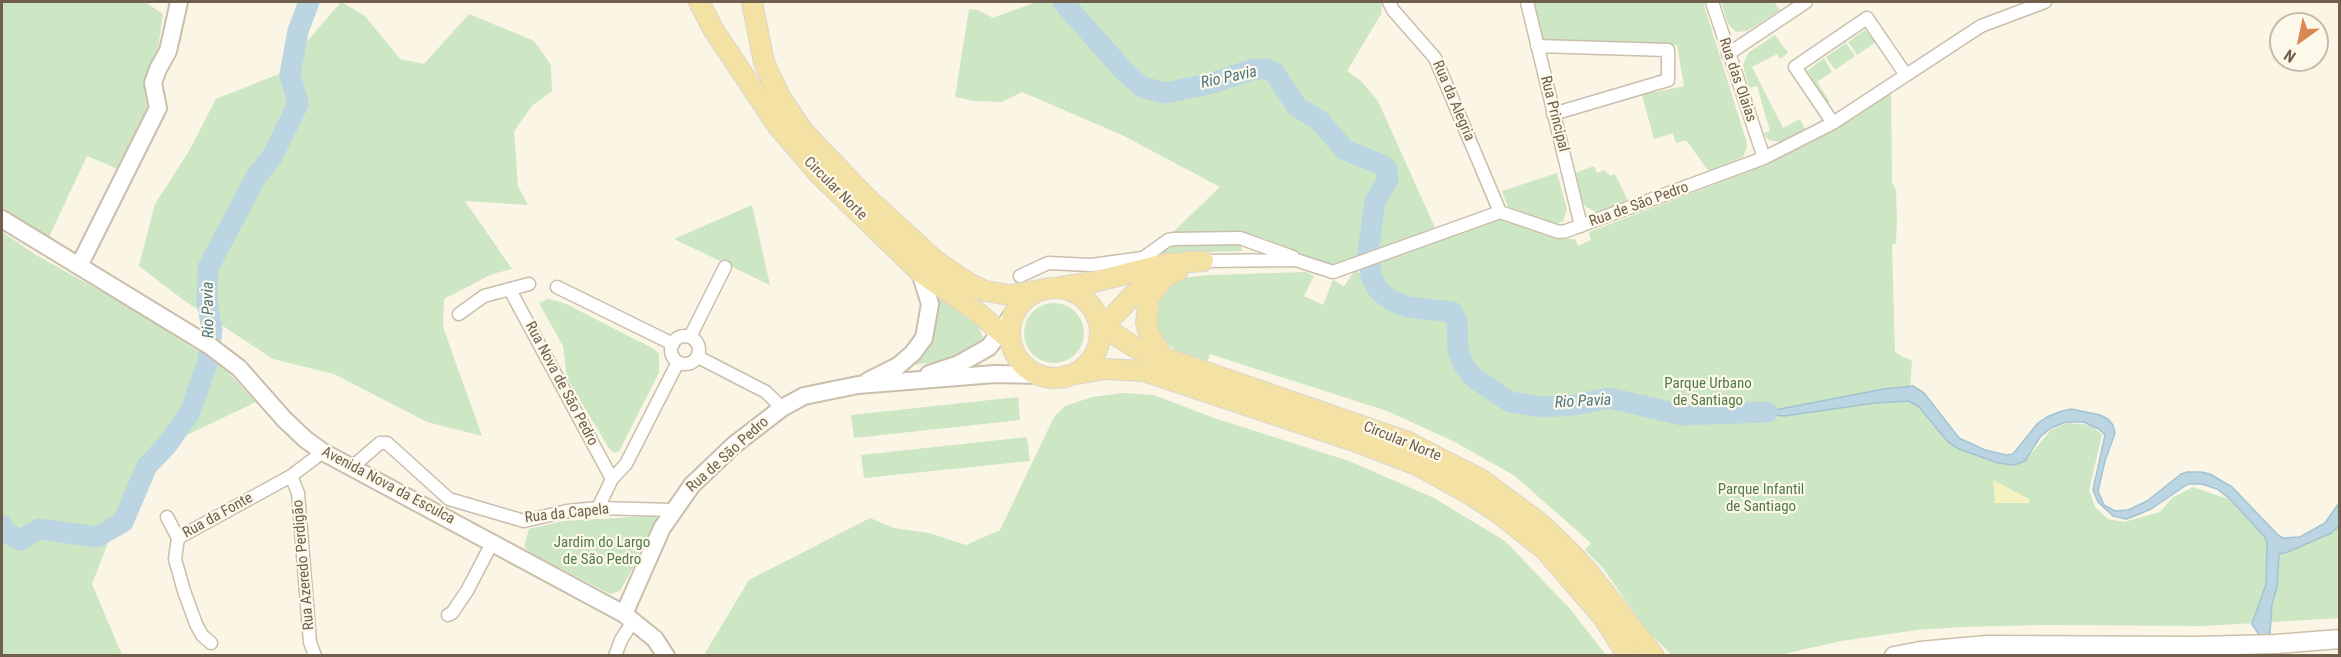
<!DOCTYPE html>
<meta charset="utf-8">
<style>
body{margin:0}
#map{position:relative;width:2341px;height:657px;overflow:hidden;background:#faf5e5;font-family:"Roboto Condensed",sans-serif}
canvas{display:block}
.frame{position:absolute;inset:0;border:3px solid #705f4c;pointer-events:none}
.north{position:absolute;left:2269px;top:12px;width:60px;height:60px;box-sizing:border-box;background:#fdf9ea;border:2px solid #c5bbab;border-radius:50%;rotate:213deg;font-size:16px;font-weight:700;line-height:24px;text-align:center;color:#705f4c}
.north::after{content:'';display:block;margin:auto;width:21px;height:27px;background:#d98754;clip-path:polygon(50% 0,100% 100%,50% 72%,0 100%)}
</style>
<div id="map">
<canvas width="2341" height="657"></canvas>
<div class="frame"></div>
<div class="north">N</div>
</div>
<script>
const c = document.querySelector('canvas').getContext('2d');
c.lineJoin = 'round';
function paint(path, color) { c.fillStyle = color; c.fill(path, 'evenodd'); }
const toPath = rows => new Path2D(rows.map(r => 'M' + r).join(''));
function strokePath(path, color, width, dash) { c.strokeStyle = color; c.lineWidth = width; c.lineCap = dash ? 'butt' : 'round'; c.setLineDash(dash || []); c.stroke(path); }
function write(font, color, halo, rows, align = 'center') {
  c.font = font + ' "Roboto Condensed",sans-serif'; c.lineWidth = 4.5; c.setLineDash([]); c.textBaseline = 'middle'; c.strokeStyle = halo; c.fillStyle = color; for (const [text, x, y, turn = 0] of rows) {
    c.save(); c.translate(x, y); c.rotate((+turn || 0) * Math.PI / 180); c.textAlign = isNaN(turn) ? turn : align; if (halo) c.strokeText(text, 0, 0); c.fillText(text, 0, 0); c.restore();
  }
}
const green = toPath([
 [2,2,145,2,163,14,158,48,144,86,148,112,118,169,87,156,48,239,2,213],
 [341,2,365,16,400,59,424,64,469,14,534,41,551,65,552,91,532,106,514,131,518,186,528,205,465,201,512,269,492,274,444,299,443,327,482,436,427,422,334,374,273,359,182,299,139,266,155,204,189,151,216,99,279,74],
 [1036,2,1382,2,1381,14,1347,71,1361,81,1378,101,1436,230,1338,266,1329,267,1264,238,1234,233,1171,234,1220,187,1122,135,1022,92,1002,102,975,101,955,97,969,9,978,10,993,18],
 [1533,2,1703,2,1746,140,1747,147,1743,157,1709,172,1686,140,1676,143,1673,133,1654,139,1642,95,1684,86,1677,45,1542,41],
 [1721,2,1774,2,1780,10,1747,31,1736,32,1728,24],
 [1865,30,1876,42,1857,55,1848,42],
 [1775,35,1788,53,1780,59,1777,54,1752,67,1783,128,1800,119,1805,129,1780,142,1769,140,1766,137,1764,133,1770,131,1757,86,1749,88,1743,65,1748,53],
 [1846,43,1855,56,1835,70,1826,57],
 [1824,58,1832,72,1817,82,1830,102,1827,103,1807,71],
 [1891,90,1892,182,1896,191,1897,217,1896,243,1892,245,1895,352,1903,357,1912,360,1909,401,1919,407,1948,442,1959,449,1998,463,2014,465,2025,461,2051,430,2067,423,2092,425,2102,435,2089,490,2095,507,2108,519,2124,522,2160,512,2172,498,2193,487,2231,500,2264,536,2267,542,2266,557,2292,551,2331,533,2339,526,2339,618,2204,626,2045,625,1960,627,1917,630,1841,641,1779,655,1672,655,1646,630,1603,568,1585,550,1591,543,1515,476,1455,442,1387,411,1210,354,1207,362,1181,354,1162,340,1157,329,1155,319,1157,303,1172,282,1181,278,1210,275,1306,272,1314,276,1304,296,1323,305,1333,280,1344,286,1356,269,1386,302,1405,310,1436,313,1451,318,1454,345,1452,353,1461,339,1461,324,1455,310,1448,307,1408,302,1395,297,1385,290,1378,279,1377,260,1491,219,1504,220,1557,239,1575,239,1578,246,1591,240,1589,232,1750,171],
 [1594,166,1597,173,1605,170,1610,176,1615,174,1629,203,1598,213,1586,207,1579,196,1575,173],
 [1557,173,1567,209,1563,221,1555,225,1509,210,1502,191],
 [752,205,770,285,674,239],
 [2,232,36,255,133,309,223,367,256,402,141,457,92,584,122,655,2,655],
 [1242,242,1242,251,1183,253,1153,257,1168,245],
 [936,293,963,312,979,328,984,339,969,351,943,361,913,365,929,345,935,330],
 [548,299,564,303,654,349,659,354,659,373,619,451,614,453,608,447,567,378,563,346,539,303],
 '1024 333a30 30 0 1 1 60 0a30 30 0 1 1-60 0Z',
 [1123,393,1154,395,1211,417,1349,461,1434,498,1505,541,1571,610,1606,655,704,655,749,580,870,518,894,528,929,533,966,545,1000,530,1054,417,1065,406,1092,397],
 [1018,397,1020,420,854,438,851,415],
 [1027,437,1030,461,864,478,861,455],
 [652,516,658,518,657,525,620,591,610,594,529,552,524,546,529,529,563,521]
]);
const sand = toPath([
 [1993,480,2029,499,2029,503,1995,503]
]);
const water = toPath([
 [1913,386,1924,393,1959,438,1985,450,2006,455,2013,454,2038,423,2047,417,2059,412,2071,409,2100,415,2108,419,2113,425,2115,433,2105,461,2098,491,2104,505,2115,511,2128,510,2147,501,2181,474,2187,472,2201,472,2210,474,2232,487,2278,535,2283,538,2300,537,2325,523,2339,503,2339,526,2331,533,2288,552,2279,554,2277,587,2272,604,2270,633,2276,655,2268,655,2262,639,2252,624,2266,584,2267,542,2264,536,2231,500,2217,489,2202,484,2188,484,2151,509,2132,517,2126,519,2113,516,2098,502,2093,490,2105,435,2099,429,2084,422,2066,422,2051,428,2040,437,2025,461,2014,465,1998,463,1959,449,1948,442,1919,407,1909,401,1875,403,1784,416,1741,412,1780,409,1884,389,1913,386]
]);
const river = toPath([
 [1063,2,1123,70,1142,87,1165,93,1209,84,1254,69,1265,69,1274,72,1297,107,1319,120,1345,150,1380,164,1386,168,1388,179,1375,202,1368,252,1371,276,1379,291,1392,301,1408,307,1452,312,1457,321,1458,350,1463,364,1474,378,1510,402,1541,407,1575,405,1609,398,1682,415,1767,412],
 [2,525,5,532,20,540,39,529,97,537,123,522,147,466,167,445,190,412,208,361,212,330,207,301,208,268,256,177,273,155,298,104,290,74,298,31,309,2]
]);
const minor = toPath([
 [1389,2,1393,10,1435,58,1500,212],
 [1527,2,1581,226],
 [1712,2,1764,158],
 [1537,46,1668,50,1668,80,1553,114],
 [1728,54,1806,2],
 [1833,123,1795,67,1867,18,1906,75],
 [1203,261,1296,260,1333,272,1500,212,1559,232,1566,231,1764,158,1833,123,1981,26,2045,2],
 [1020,276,1048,263,1091,265,1143,258,1168,240,1174,239,1240,238,1293,257],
 [557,287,673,344],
 [510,290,612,479],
 [459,314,484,296,529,284],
 '671 350a14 14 0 1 1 28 0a14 14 0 1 1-28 0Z',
 [690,337,725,267],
 [698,357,766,392,782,408],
 [352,467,380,443,387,443,449,499,524,521,567,511,598,508,672,510],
 [291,476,298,493,310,642,315,656],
 [598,508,612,479,626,464,678,362],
 [167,517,178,538],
 [448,615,452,613,467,591,492,543],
 [211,643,202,635,196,624,184,591,175,559,178,538,291,476,323,452],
 [615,656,621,640,633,621]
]);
const tertiary = toPath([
 [2,219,210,346,239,368,284,419,305,439,323,452,624,614,655,639,666,656],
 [79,266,158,108,153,83,158,69,168,51,179,2],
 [929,374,959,364,989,347,1018,307],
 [868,381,898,366,913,353,924,338,930,304,920,272],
 [624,614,662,528,692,485,734,445,782,408,804,396,858,385,995,374,1040,375]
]);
const secondary = toPath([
 [1894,656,1920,651,1987,645,2198,646,2276,644,2340,639]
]);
const primary = toPath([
 [699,2,713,29,777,125,818,173,920,272,976,311,1011,341],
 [752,2,764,62,780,97,803,131,865,196,936,261,970,284,985,291,1010,295,1040,290],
 [1061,287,1094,282,1165,264,1203,261],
 '1010 333a45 45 0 1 1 90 0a45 45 0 1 1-90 0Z',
 [1095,314,1105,328,1136,348,1408,442,1482,480,1540,523,1571,553,1590,574,1654,656],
 [1101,338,1109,321,1133,295,1151,282,1178,271],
 [1163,357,1150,336,1146,323,1149,298,1163,279],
 [1065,376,1105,369,1144,371,1354,441,1417,465,1471,495,1497,512,1545,550,1603,617,1628,656]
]);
const streetNames = [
 ["Rua das Olaias",1737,80,71],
 ["Rua da Alegria",1453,101,67],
 ["Rua Principal",1554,114,76],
 ["Circular Norte",835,189,45],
 ["Rua de São Pedro",1639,205,-20],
 ["Rua Nova de São Pedro",561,384,62],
 ["Circular Norte",1402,442,22],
 ["Rua de São Pedro",728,455,-42],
 ["Avenida Nova da Esculca",388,486,28],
 ["Rua da Capela",567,514,-6],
 ["Rua da Fonte",218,516,-29],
 ["Rua Azeredo Perdigão",304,565,-95]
];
const parkNames = [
 ["Parque Urbano",1708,384],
 ["de Santiago",1708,401],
 ["Parque Infantil",1761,490],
 ["de Santiago",1761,507],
 ["Jardim do Largo",602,543],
 ["de São Pedro",602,560]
];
const waterNames = [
 ["Rio Pavia",1229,78,-12],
 ["Rio Pavia",209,310,-91],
 ["Rio Pavia",1583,402,-3]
];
paint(green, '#cde6c4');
paint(sand, '#f6f3c2');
paint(water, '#bbd6e2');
strokePath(water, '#a2c3d2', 1.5);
strokePath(river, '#bbd6e2', 21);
strokePath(minor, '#cabeac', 15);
strokePath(tertiary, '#cabeac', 20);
strokePath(secondary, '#cdbfaa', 21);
strokePath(primary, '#dad5d0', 22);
strokePath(minor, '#fff', 12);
strokePath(tertiary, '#fff', 16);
strokePath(secondary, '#fff', 18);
strokePath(primary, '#f3e2a3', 20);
write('15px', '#705f4c', '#fdf9ea', streetNames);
write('15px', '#507a48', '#fdf9ea', parkNames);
write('italic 16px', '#4c7588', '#fdf9ea', waterNames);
</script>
